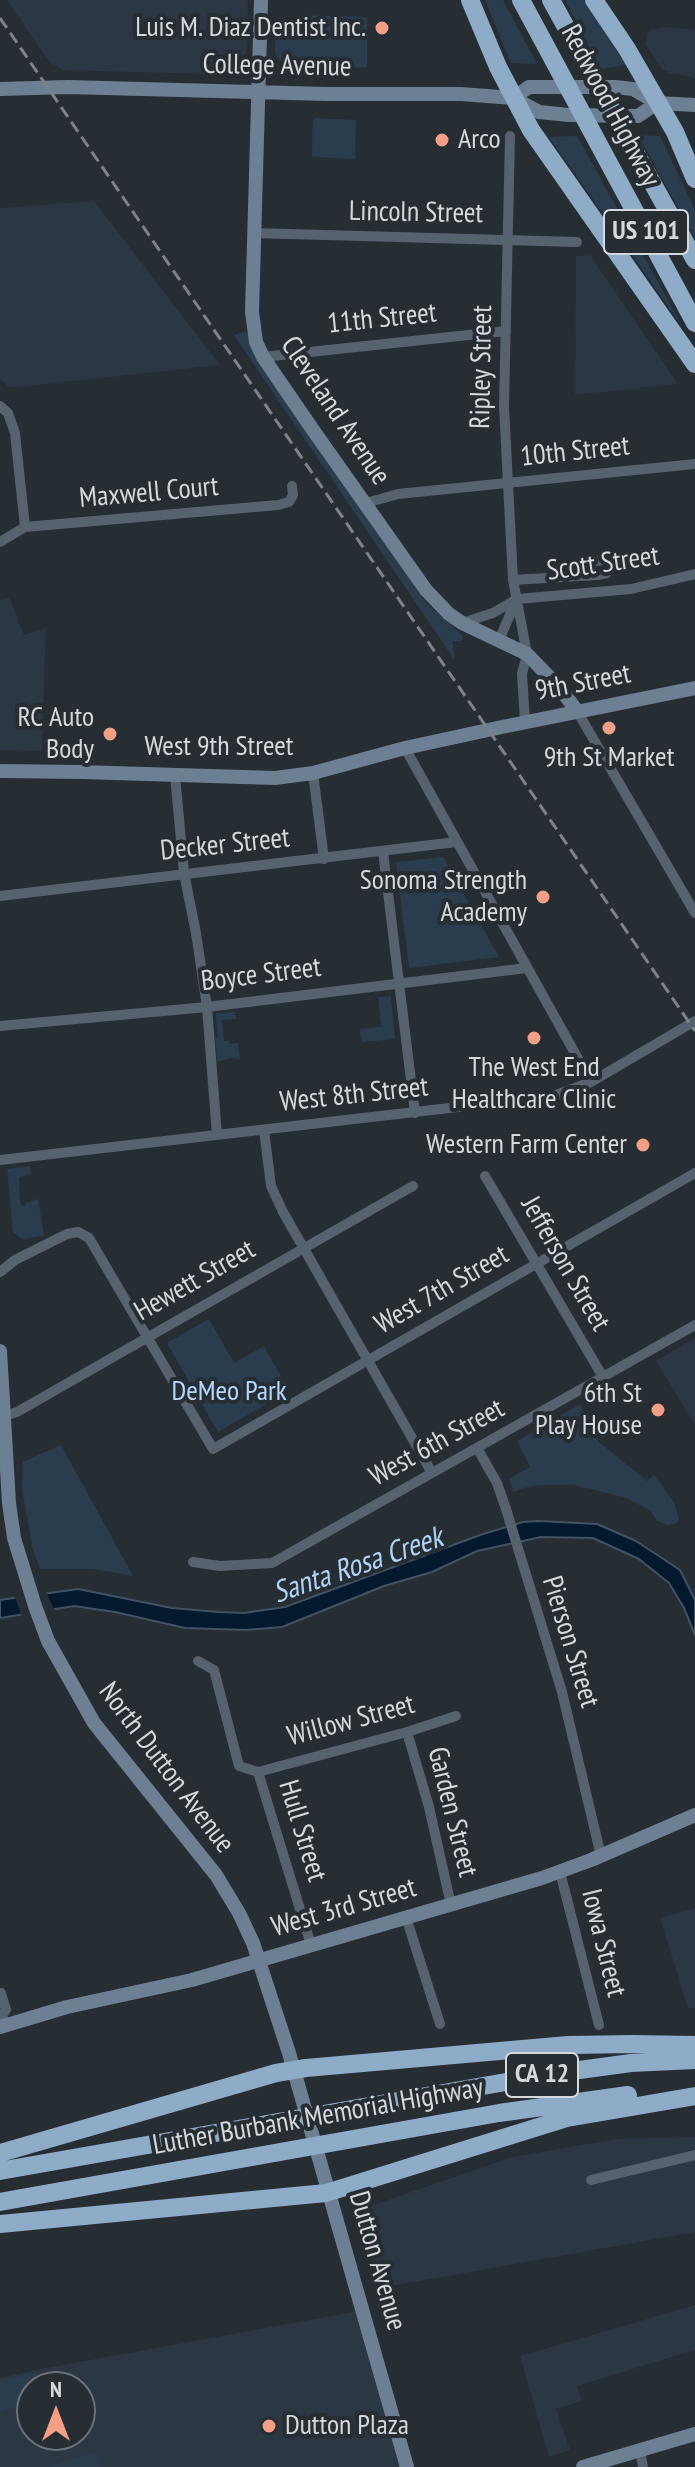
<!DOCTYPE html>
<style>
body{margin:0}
#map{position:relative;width:695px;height:2467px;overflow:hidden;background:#262d33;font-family:"PT Sans Narrow",sans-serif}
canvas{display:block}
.north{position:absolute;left:16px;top:2371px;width:80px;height:80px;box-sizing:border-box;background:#262d33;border:2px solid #6c7277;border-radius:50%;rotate:0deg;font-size:22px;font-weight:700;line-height:32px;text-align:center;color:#d5d9de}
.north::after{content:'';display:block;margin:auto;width:28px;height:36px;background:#f39f85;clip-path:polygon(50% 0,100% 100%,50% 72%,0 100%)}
</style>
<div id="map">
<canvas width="695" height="2467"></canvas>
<div class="north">N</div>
</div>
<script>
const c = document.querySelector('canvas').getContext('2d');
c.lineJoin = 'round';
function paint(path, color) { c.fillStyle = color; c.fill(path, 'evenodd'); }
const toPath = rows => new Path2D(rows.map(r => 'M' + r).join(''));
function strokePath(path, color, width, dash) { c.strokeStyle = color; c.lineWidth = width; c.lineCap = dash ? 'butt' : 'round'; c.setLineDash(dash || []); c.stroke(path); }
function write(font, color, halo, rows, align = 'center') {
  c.font = font + ' "PT Sans Narrow",sans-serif'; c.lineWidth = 8; c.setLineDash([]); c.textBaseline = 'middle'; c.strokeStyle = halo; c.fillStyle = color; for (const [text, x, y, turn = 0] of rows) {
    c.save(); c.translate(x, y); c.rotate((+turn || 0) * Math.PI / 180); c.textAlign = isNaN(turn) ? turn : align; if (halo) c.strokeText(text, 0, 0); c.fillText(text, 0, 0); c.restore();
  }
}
const built = toPath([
 [7,0,248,0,246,71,241,75,63,70,51,63,43,53],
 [666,27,695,30,695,78,670,73,662,69,645,44,649,30],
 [94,201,220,365,10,388,0,379,0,208],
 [590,255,678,384,575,395,576,256],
 [9,597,24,635,46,628,43,723,45,724,45,728,43,729,42,751,0,750,0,601],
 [695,1338,695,1425,656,1361],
 [695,1908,695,2008,688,2008,660,1918],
 [695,2137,695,2232,380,2288,359,2210,512,2157,616,2139],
 [695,2305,695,2350,577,2386,582,2401,556,2409,570,2450,549,2457,520,2356],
 [364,2310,405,2467,0,2467,0,2378,41,2369],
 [32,2387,80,2387,80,2435,32,2435]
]);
const green = toPath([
 [485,0,503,0,537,64,511,63],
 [565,0,584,0,626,65,601,69],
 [307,15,367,17,367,67,305,72,291,69,281,62,275,54,275,38,307,36],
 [313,118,356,120,355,159,312,157],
 [638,135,660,136,695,210,695,239],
 [577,136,684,329,549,137],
 [246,331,426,603,462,635,462,641,453,641,454,659,234,335],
 [443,857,499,957,409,968,396,862],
 [391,996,395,1039,362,1042,360,1029,381,1027,378,997],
 [235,1012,236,1019,222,1020,224,1041,229,1041,229,1044,238,1043,240,1059,230,1058,217,1062,215,1037,218,1037,216,1013],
 [30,1166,31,1175,19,1177,20,1202,22,1206,26,1206,26,1203,38,1199,44,1236,22,1239,13,1232,7,1169],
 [209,1319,234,1363,264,1346,289,1391,218,1432,168,1345,168,1342],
 [580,1404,599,1442,647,1481,654,1475,674,1502,679,1520,675,1524,667,1525,657,1521,651,1511,626,1498,595,1490,573,1485,548,1485,531,1486,513,1492,509,1479,530,1467,517,1441],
 [60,1445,61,1445,133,1576,93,1569,40,1569,32,1546,22,1489,23,1462],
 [36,2373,38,2380,41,2380,43,2387,32,2387,32,2402,0,2412,0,2381],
 [96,2452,100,2467,46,2467]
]);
const water = toPath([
 [538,1521,597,1524,636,1541,680,1570,695,1600,695,1635,684,1608,669,1583,639,1559,593,1538,541,1537,477,1551,432,1572,384,1586,282,1627,246,1630,185,1628,115,1612,74,1606,0,1618,0,1600,78,1589,172,1608,218,1612,244,1613,285,1607,483,1534,523,1522,538,1521]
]);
const pier = toPath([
 [45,1589,56,1614,22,1618,14,1594]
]);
const street = toPath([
 [510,136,504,406,513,580,527,654,522,674,525,722],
 [253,233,577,242],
 [263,357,506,331],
 [0,406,8,413,15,433,25,527],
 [366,503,398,494,695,464],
 [0,542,25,527,278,505,289,502,293,495,292,486],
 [513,580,598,575,607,573,611,567,609,562,603,560,590,562,564,575],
 [462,623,493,613,517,599,631,589,695,574],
 [499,640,516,601],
 [577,711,695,913],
 [405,748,591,1082],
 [313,773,324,859],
 [175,775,184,873,196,933,207,1007,217,1135],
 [383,852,415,1113],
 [0,896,456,842],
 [0,1026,207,1007,527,968],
 [264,1130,271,1186,283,1212,432,1473],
 [0,1160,553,1096,591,1082,695,1021],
 [485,1176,603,1377],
 [0,1272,15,1260,67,1234,78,1232,89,1238,213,1449,695,1173],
 [0,1417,17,1412,413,1186],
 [477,1448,497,1483,506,1509,562,1692,601,1856],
 [193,1562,220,1566,272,1563,695,1325],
 [198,1661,214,1670,239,1766,258,1772,311,1945],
 [407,1732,429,1807,451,1905],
 [258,1772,407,1732,456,1716],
 [560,1872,599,2025],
 [406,1917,440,2024],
 [1,1993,6,2010,2,2015,5,2025],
 [591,2180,695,2155],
 [640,2450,643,2467]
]);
const secondary = toPath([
 [261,0,252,312,256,342,263,357,313,430,426,590,449,614,462,623,527,654,559,687,577,711],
 [0,89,68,87,327,94,461,94,513,98,539,112,569,115,638,116,657,103],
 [513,98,529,87,615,87,633,89,657,103,695,105],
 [0,771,81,772,275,778,313,773,405,748,502,727,695,688],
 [0,1351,9,1503,14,1538,35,1606,48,1641,94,1723,216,1875,239,1913,253,1943,289,2053,407,2467],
 [0,2027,67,2007,192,1980,542,1878,591,1860,695,1815],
 [583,2467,695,2434]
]);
const highway = toPath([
 [470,0,498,67,531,130,695,364],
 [521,0,695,323],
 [551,0,695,260],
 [594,0,627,49,675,132,695,179],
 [0,2153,276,2073,306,2068,568,2045,634,2044,695,2045],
 [0,2171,557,2073,631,2063,695,2060],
 [0,2202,499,2113,628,2095],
 [0,2224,326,2193,567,2118,695,2096]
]);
const rail = toPath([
 [0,18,695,1031]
]);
const markers = [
 [382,28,8,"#f39f85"],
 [442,140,8,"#f39f85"],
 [609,728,8,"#f39f85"],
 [110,734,8,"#f39f85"],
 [543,897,8,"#f39f85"],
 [534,1038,8,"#f39f85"],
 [643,1145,8,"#f39f85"],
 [658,1410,8,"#f39f85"],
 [269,2426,8,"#f39f85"]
];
const shields = [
 [646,232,84],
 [542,2075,72]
];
const shieldNames = [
 ["US 101",646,232],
 ["CA 12",542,2075]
];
const poiNames = [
 ["Luis M. Diaz Dentist Inc.",366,28],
 ["Arco",458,140,"left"],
 ["RC Auto",94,718],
 ["Body",94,750],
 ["9th St Market",609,758,"center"],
 ["Sonoma Strength",527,881],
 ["Academy",527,913],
 ["The West End",534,1068,"center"],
 ["Healthcare Clinic",534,1100,"center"],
 ["Western Farm Center",627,1145],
 ["6th St",642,1394],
 ["Play House",642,1426],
 ["Dutton Plaza",285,2426,"left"]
];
const streetNames = [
 ["College Avenue",277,66,1],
 ["Redwood Highway",610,106,62],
 ["Lincoln Street",416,213,1],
 ["11th Street",382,319,-6],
 ["Ripley Street",482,367,-89],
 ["Cleveland Avenue",335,411,56],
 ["10th Street",575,452,-6],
 ["Maxwell Court",149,493,-5],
 ["Scott Street",603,564,-8],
 ["9th Street",583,683,-11],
 ["West 9th Street",219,747],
 ["Decker Street",225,845,-6],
 ["Boyce Street",261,975,-7],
 ["West 8th Street",354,1095,-6],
 ["Jefferson Street",565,1264,60],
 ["Hewett Street",195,1281,-30],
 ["West 7th Street",442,1290,-30],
 ["West 6th Street",437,1443,-29],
 ["Pierson Street",570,1642,73],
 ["Willow Street",351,1721,-15],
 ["North Dutton Avenue",166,1768,53],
 ["Garden Street",452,1812,76],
 ["Hull Street",302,1831,73],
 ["West 3rd Street",344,1908,-16],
 ["Iowa Street",603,1943,76],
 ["Luther Burbank Memorial Highway",318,2117,-10],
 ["Dutton Avenue",377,2261,74]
];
const parkNames = [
 ["DeMeo Park",229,1392]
];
const waterNames = [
 ["Santa Rosa Creek",358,1566,-19]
];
paint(built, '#2b3742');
paint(green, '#2a3d4e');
paint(water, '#02192e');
strokePath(water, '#415363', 2);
paint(pier, '#262d33');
strokePath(street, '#56626d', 10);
strokePath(secondary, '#6d7f92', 14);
strokePath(highway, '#8eabc7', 18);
strokePath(rail, '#7e8389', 3, [12, 6]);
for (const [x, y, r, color] of markers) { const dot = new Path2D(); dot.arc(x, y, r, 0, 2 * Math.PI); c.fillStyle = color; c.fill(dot); strokePath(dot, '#262d33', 3); }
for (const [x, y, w] of shields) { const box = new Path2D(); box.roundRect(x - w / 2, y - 22, w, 44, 6); c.fillStyle = '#262d33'; c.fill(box); strokePath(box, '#d5d9de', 2); }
write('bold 26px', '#d5d9de', null, shieldNames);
write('28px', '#d5d9de', '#262d33', poiNames, 'right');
write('28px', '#d5d9de', '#262d33', streetNames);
write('28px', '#b3d9fe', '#262d33', parkNames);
write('italic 30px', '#aed4fa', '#262d33', waterNames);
</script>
